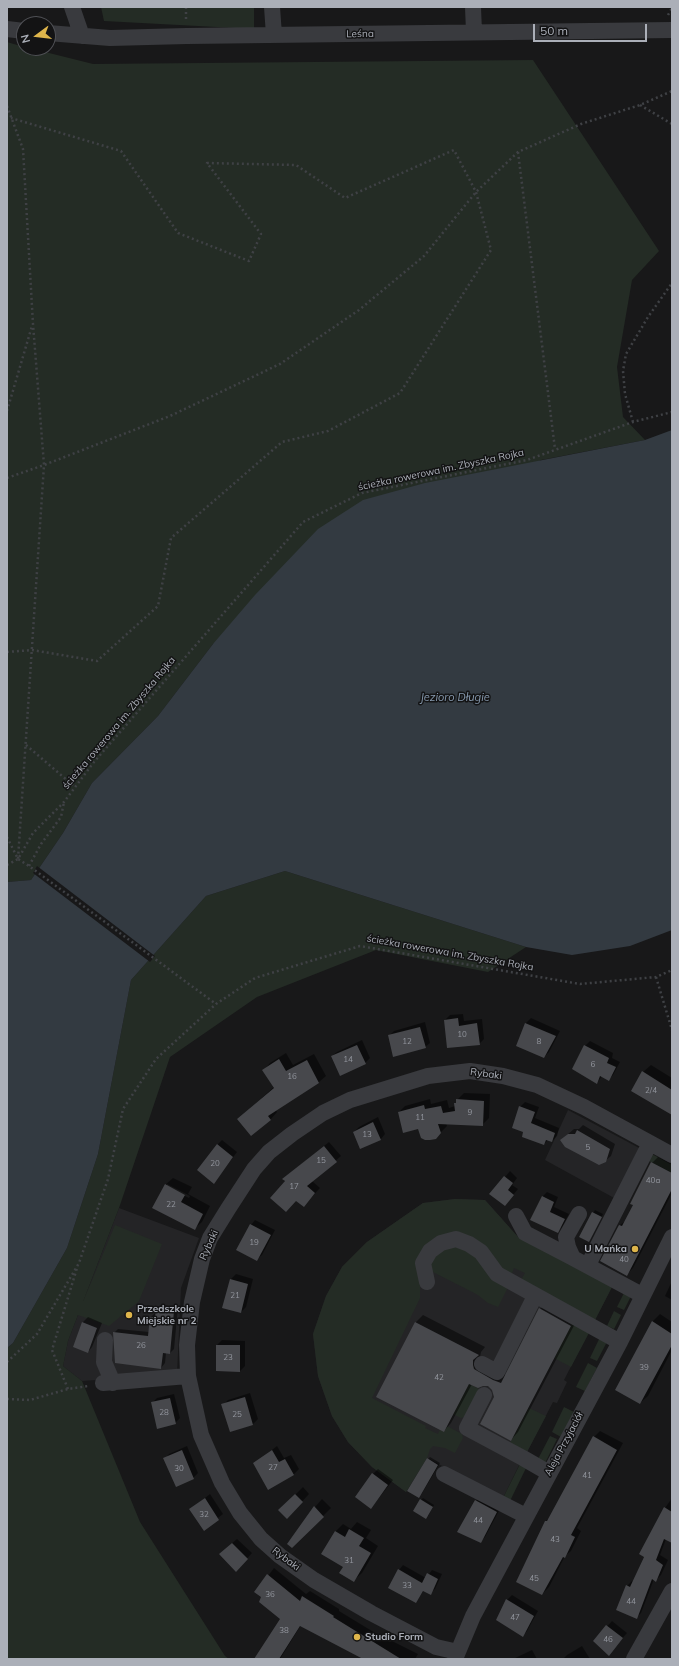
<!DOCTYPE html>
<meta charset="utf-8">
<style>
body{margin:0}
#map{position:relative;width:679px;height:1666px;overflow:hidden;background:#181819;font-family:Mulish,sans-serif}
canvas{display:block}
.frame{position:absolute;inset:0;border:8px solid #abafb8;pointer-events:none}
.north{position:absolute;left:16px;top:16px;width:40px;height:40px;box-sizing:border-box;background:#131314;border:1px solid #505156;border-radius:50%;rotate:255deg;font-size:11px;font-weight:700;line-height:16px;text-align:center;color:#abafb8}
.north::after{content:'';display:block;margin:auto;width:14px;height:18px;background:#deb54b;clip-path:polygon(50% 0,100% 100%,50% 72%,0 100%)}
.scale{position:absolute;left:533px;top:24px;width:114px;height:18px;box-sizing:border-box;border:2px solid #abafb8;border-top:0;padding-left:5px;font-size:12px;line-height:14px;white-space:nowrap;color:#abafb8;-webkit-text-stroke:3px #131314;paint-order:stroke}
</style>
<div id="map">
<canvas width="679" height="1666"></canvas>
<div class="frame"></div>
<div class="north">N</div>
<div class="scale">50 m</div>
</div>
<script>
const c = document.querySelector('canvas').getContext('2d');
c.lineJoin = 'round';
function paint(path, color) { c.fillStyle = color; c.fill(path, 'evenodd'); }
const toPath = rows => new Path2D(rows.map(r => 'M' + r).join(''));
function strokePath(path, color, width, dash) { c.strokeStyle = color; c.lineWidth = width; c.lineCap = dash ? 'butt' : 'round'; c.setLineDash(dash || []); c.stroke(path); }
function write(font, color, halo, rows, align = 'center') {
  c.font = font + ' Mulish,sans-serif'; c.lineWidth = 3; c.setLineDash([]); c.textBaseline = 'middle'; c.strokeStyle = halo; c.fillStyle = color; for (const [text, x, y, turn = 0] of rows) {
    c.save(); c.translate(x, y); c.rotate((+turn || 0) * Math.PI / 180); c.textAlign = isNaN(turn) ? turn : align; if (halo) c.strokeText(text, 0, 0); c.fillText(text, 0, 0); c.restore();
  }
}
const built = toPath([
 [568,1110,641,1149,616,1199,545,1160],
 [455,1199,485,1200,518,1237,613,1285,564,1380,567,1382,557,1403,553,1402,527,1452,526,1451,503,1498,427,1458,406,1492,372,1467,348,1442,332,1416,318,1376,313,1334,326,1296,342,1267,367,1242,423,1203],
 [119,1208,199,1238,181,1288,177,1374,82,1381,63,1366,68,1341]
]);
const green = toPath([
 [101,7,254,7,254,29,104,21],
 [7,42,24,47,24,48,29,48,93,64,533,60,659,251,632,280,617,367,623,417,645,440,541,460,213,644,158,716,92,783,63,833,31,880,7,882],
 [285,871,526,947,488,972,376,950,257,997,170,1057,119,1208,83,1302,115,1225,162,1244,139,1301,109,1326,78,1315,68,1341,63,1366,82,1381,140,1522,225,1656,229,1659,7,1659,7,1348,13,1343,67,1248,98,1154,131,980,206,896],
 [650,1153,672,1165,672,1173,647,1160],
 [455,1199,485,1200,518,1237,613,1285,594,1322,521,1280,525,1273,514,1268,511,1276,457,1236,420,1262,420,1298,372,1398,426,1426,425,1428,438,1434,440,1430,444,1432,447,1426,462,1434,463,1438,455,1453,445,1448,433,1446,430,1449,427,1458,406,1492,372,1467,348,1442,332,1416,318,1376,313,1334,326,1296,342,1267,367,1242,423,1203],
 [456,1244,467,1248,508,1287,498,1307,488,1303,478,1295,433,1272,428,1266,433,1255],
 [625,1291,632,1294,624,1310,617,1307],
 [614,1311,621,1315,614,1329,607,1326],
 [573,1322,590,1331,571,1367,554,1358],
 [601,1335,609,1338,597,1361,590,1358],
 [588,1363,597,1368,585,1391,576,1387],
 [469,1384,479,1389,465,1417,461,1418,453,1414],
 [564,1407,574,1412,561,1437,552,1432],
 [529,1408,546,1416,527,1452,510,1443],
 [550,1436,557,1439,545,1463,538,1459],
 [521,1462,527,1466,510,1501,503,1498]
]);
const water = toPath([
 [672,430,672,930,630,946,572,955,526,947,285,871,206,896,131,980,98,1154,67,1248,13,1343,7,1348,7,882,31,880,63,833,92,783,158,716,213,644,255,595,318,529,363,500,425,483,645,440]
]);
const pier = toPath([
 [37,866,155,956,150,962,33,873]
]);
const shadow = toPath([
 [463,1014,464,1021,482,1019,484,1039,479,1044,445,1020,450,1015],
 [531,1018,560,1031,549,1052,544,1057,517,1045,526,1023],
 [425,1022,430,1043,425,1047,389,1036,394,1031],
 [362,1040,370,1058,365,1063,332,1056,337,1052],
 [590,1041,613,1053,612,1058,620,1062,613,1075,608,1080,602,1076,597,1083,585,1046],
 [286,1053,293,1065,314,1054,326,1076,319,1082,276,1110,277,1112,271,1119,251,1134,245,1113,274,1087,264,1070,270,1063],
 [651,1065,672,1078,672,1114,643,1072],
 [464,1093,490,1094,489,1118,482,1125,446,1123,447,1126,435,1138,419,1128,399,1112,405,1106,430,1099,431,1104,447,1100,449,1108,455,1106,457,1100],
 [525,1102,539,1107,535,1118,559,1128,557,1136,552,1141,548,1140,544,1144,524,1132,520,1107],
 [378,1117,385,1134,381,1139,354,1132,359,1127],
 [583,1125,615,1144,611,1156,605,1161,561,1140,574,1129,579,1129],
 [222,1140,237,1152,214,1183,217,1145],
 [329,1142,341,1156,312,1181,320,1188,308,1201,296,1200,283,1179],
 [658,1157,672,1164,672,1193,633,1268,627,1274,620,1225,627,1220,652,1163],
 [510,1171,517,1178,512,1185,518,1189,509,1200,491,1194],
 [173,1178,192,1187,188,1194,210,1206,202,1222,194,1229,165,1185],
 [167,1184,190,1196,189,1198,167,1187],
 [547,1192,558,1197,554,1207,569,1214,562,1227,557,1232,543,1196],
 [595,1210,603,1214,589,1241,580,1237],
 [255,1220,275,1230,262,1255,257,1259,251,1225],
 [236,1274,253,1279,246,1307,241,1312,223,1307,231,1279],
 [672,1281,672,1300,665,1296],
 [548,1301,578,1318,518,1432,511,1440,493,1390,488,1385,472,1384,451,1423,444,1431,377,1396,416,1322,423,1315,485,1347,481,1352,480,1357,500,1373,506,1375,540,1309],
 [161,1305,178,1307,174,1349,170,1353,166,1353,165,1363,161,1368,114,1333,118,1329,149,1332,151,1317,155,1313,157,1313,157,1309],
 [660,1314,672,1322,672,1350,648,1396,640,1403,652,1322],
 [88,1317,102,1323,92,1347,88,1352,74,1346,83,1322],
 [222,1340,245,1341,245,1366,240,1371,217,1345],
 [250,1393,258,1419,253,1424,230,1430,223,1405,228,1400],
 [174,1394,180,1418,175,1423,152,1403,157,1398],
 [600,1431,623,1443,577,1528,581,1531,571,1551,565,1556,549,1587,542,1594,546,1521,551,1517,594,1437],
 [187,1446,198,1473,193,1478,165,1459,169,1454],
 [277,1446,284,1458,291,1455,299,1469,294,1474,268,1488,254,1464],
 [430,1457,440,1463,421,1495,428,1459],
 [378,1469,393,1480,371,1508,373,1474],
 [303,1487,309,1494,287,1518,280,1510],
 [210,1494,223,1514,204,1529,196,1505],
 [481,1496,501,1507,485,1537,480,1542,476,1501],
 [423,1498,434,1505,428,1516,421,1500],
 [672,1498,672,1542,666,1539,660,1555,668,1560,661,1575,656,1580,654,1579,641,1613,636,1618,627,1586,632,1581,633,1582,665,1508],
 [322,1499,331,1508,292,1547,315,1507],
 [357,1522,371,1530,366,1538,378,1546,362,1573,354,1580,344,1567,335,1532,343,1524,351,1529],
 [237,1539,252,1553,236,1571,225,1549],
 [403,1565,426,1578,432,1570,442,1574,435,1589,430,1593,424,1590,416,1602,399,1570],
 [274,1568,306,1594,310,1591,339,1609,339,1611,390,1642,392,1641,418,1654,415,1659,365,1659,301,1625,280,1659,255,1659,282,1619,263,1597,256,1592],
 [512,1595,538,1611,527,1631,523,1635,507,1600],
 [612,1621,627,1633,613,1649,594,1641],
 [582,1646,590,1659,563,1659,567,1655],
 [532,1650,537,1659,513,1659]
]);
const building = toPath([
 [458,1018,459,1026,477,1023,480,1045,447,1048,444,1020],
 [525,1023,556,1036,544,1058,516,1046],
 [420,1027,426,1048,393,1057,388,1035],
 [357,1045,366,1064,340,1076,331,1056],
 [584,1045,609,1058,607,1063,616,1067,609,1081,600,1076,597,1084,572,1069],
 [279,1059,286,1071,307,1060,319,1083,268,1116,271,1120,251,1136,237,1119,274,1088,262,1070],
 [642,1071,672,1090,672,1115,631,1091],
 [456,1099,484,1101,483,1126,438,1124,441,1133,436,1139,430,1140,425,1140,421,1138,418,1129,403,1133,398,1112,424,1105,425,1109,441,1106,443,1113,455,1111,454,1103,456,1103],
 [519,1106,535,1112,531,1123,555,1133,552,1142,546,1140,544,1145,522,1137,523,1132,512,1128],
 [373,1122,381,1140,360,1149,353,1132],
 [577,1130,610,1149,606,1162,599,1165,565,1147,560,1140,568,1134,575,1134],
 [217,1144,233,1157,214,1184,197,1170],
 [324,1146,337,1162,307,1186,315,1193,304,1207,296,1201,286,1212,270,1198,285,1181,282,1179],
 [651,1162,672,1173,672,1189,627,1276,600,1261,619,1225,622,1226,633,1205,630,1204],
 [504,1176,513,1183,508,1190,514,1195,505,1206,489,1194],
 [165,1184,185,1195,181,1202,203,1214,195,1230,152,1208],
 [542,1196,554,1202,550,1212,565,1219,558,1233,530,1220],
 [592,1212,602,1217,589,1242,579,1237],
 [250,1224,271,1235,257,1261,236,1250],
 [230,1279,248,1284,241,1313,222,1308],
 [539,1308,571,1326,511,1441,480,1424,494,1397,492,1390,488,1386,483,1386,478,1388,469,1384,444,1432,376,1397,415,1322,479,1355,473,1360,473,1365,474,1369,493,1380,501,1383],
 [156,1309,174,1311,170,1354,163,1353,161,1369,115,1363,113,1332,148,1336,150,1317,155,1317],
 [652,1321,672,1334,672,1345,640,1404,615,1390],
 [82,1322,97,1328,88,1353,73,1347],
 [216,1345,240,1345,240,1372,216,1371],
 [245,1397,253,1425,230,1432,221,1404],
 [170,1398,176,1424,157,1429,151,1402],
 [593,1436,617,1450,571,1535,575,1537,565,1558,563,1557,542,1595,516,1582,545,1521,547,1521],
 [182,1450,194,1479,176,1487,163,1458],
 [272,1450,279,1462,285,1459,294,1475,268,1490,253,1463],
 [427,1458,438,1465,419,1498,407,1491],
 [372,1473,388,1485,371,1509,355,1497],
 [295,1494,303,1502,287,1519,278,1510],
 [205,1498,219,1520,204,1531,189,1509],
 [420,1499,433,1507,426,1519,413,1511],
 [475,1500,497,1512,481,1543,457,1532],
 [314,1506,324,1517,292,1548,287,1544],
 [664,1507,672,1512,672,1543,664,1539,656,1560,663,1565,656,1582,652,1579,637,1619,616,1610,626,1585,630,1587,644,1557,639,1554],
 [349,1529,364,1538,359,1546,371,1553,354,1582,339,1573,343,1567,321,1554,335,1531,345,1537],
 [232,1543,248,1559,236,1572,219,1554],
 [398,1569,422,1583,427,1573,438,1579,431,1595,423,1591,416,1603,388,1588],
 [267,1574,300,1601,302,1596,334,1616,333,1617,401,1659,363,1659,300,1626,279,1659,254,1659,280,1619,259,1602,261,1597,254,1592],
 [506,1599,534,1616,523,1637,496,1620],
 [606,1625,623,1638,609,1656,593,1641]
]);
const path = toPath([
 [186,7,186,20],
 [668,15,672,8],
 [640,105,672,124],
 [7,106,23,149,33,324,44,465,18,859],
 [518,152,555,449],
 [7,411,32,326],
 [633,422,625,394,623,371,626,354,648,317,672,283],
 [7,478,44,465,170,416,280,364,359,310,424,256,476,192,518,152,581,124,640,105,672,91],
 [7,652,32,650,97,661,158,606,171,538,282,442,328,431,400,393,491,250,476,192,454,150,345,198,296,165,207,163,261,234,249,261,178,233,121,151,11,118],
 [26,745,75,787],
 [7,837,18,859,29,866,216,1004],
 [7,865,18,859,33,833,64,802,94,762,303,522,362,493,527,460,633,422,672,412],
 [29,866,41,844,61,817,64,802],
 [656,977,672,1030],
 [7,1362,37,1334,79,1263,108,1179,123,1109,156,1059,216,1004,255,978,360,946,580,984,656,977,672,970],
 [68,1389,52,1350,77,1268],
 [7,1399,30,1400,68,1389,88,1386]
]);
const minor = toPath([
 [72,7,82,36],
 [272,7,274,35],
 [473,7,474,32],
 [7,29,24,31],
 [48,33,110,38,187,36,672,30],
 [579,1214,566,1237,568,1247,573,1258,642,1295],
 [516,1216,525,1233,573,1258],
 [588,1265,650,1143],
 [427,1282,423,1263,430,1251,441,1243,456,1239,469,1244,481,1252,497,1274,620,1342],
 [105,1340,104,1362,113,1383],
 [482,1364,497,1372,535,1296],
 [103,1383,188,1376],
 [484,1395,467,1428,523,1458,549,1473],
 [444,1474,526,1516],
 [458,1652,436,1647,371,1613,314,1580,280,1556,261,1539,240,1513,222,1483,201,1435,188,1376,187,1345,192,1302,202,1259,210,1238,228,1209,254,1169,269,1152,292,1134,323,1113,350,1100,428,1076,470,1071,503,1076,537,1085,584,1107,672,1155],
 [455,1659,473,1616,620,1342,672,1237],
 [634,1659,672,1591]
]);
const markers = [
 [635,1249,4,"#deb54b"],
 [129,1315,4,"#deb54b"],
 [357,1637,4,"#deb54b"]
];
const numberNames = [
 ["10",462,1035],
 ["12",407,1042],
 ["8",539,1042],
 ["14",348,1060],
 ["6",593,1065],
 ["16",292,1077],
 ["2/4",651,1091],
 ["9",470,1113],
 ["11",420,1118],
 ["13",367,1135],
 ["5",588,1148],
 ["15",321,1161],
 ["20",215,1164],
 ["40a",653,1181],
 ["17",294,1187],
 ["22",171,1205],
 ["19",254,1243],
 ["40",624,1260],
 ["21",235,1296],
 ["26",141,1346],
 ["23",228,1358],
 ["39",644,1368],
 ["42",439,1378],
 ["28",164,1413],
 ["25",237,1415],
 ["27",273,1468],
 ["30",179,1469],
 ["41",587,1476],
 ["32",204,1515],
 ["44",478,1521],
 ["43",555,1540],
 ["31",349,1561],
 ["45",534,1579],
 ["33",407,1586],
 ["36",270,1595],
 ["44",631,1602],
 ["47",515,1618],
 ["38",284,1631],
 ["46",608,1640]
];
const streetNames = [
 ["Leśna",360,34,-1],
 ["ścieżka rowerowa im. Zbyszka Rojka",441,470,-12],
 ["ścieżka rowerowa im. Zbyszka Rojka",119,723,-50],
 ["ścieżka rowerowa im. Zbyszka Rojka",450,953,10],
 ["Rybaki",486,1074,8],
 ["Rybaki",209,1245,-66],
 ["Aleja Przyjaciół",564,1444,-62],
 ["Rybaki",286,1559,37]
];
const poiNames = [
 ["U Mańka",627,1249,"right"],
 ["Przedszkole",137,1309],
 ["Miejskie nr 2",137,1321],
 ["Studio Form",365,1637]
];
const waterNames = [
 ["Jezioro Długie",455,698]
];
paint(built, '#242426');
paint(green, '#242c25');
paint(water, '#333a41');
paint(pier, '#181819');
paint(shadow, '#0007');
paint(building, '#47484c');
strokePath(path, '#3f4145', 2.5, [2, 3]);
strokePath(minor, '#393a3e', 16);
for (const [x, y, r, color] of markers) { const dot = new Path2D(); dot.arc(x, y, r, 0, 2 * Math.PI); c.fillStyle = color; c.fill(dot); strokePath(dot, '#131314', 1.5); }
write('8px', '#92959d', null, numberNames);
write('10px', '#abafb8', '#131314', streetNames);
write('bold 10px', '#abafb8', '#131314', poiNames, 'left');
write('italic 11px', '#879aaf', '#131314', waterNames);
</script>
